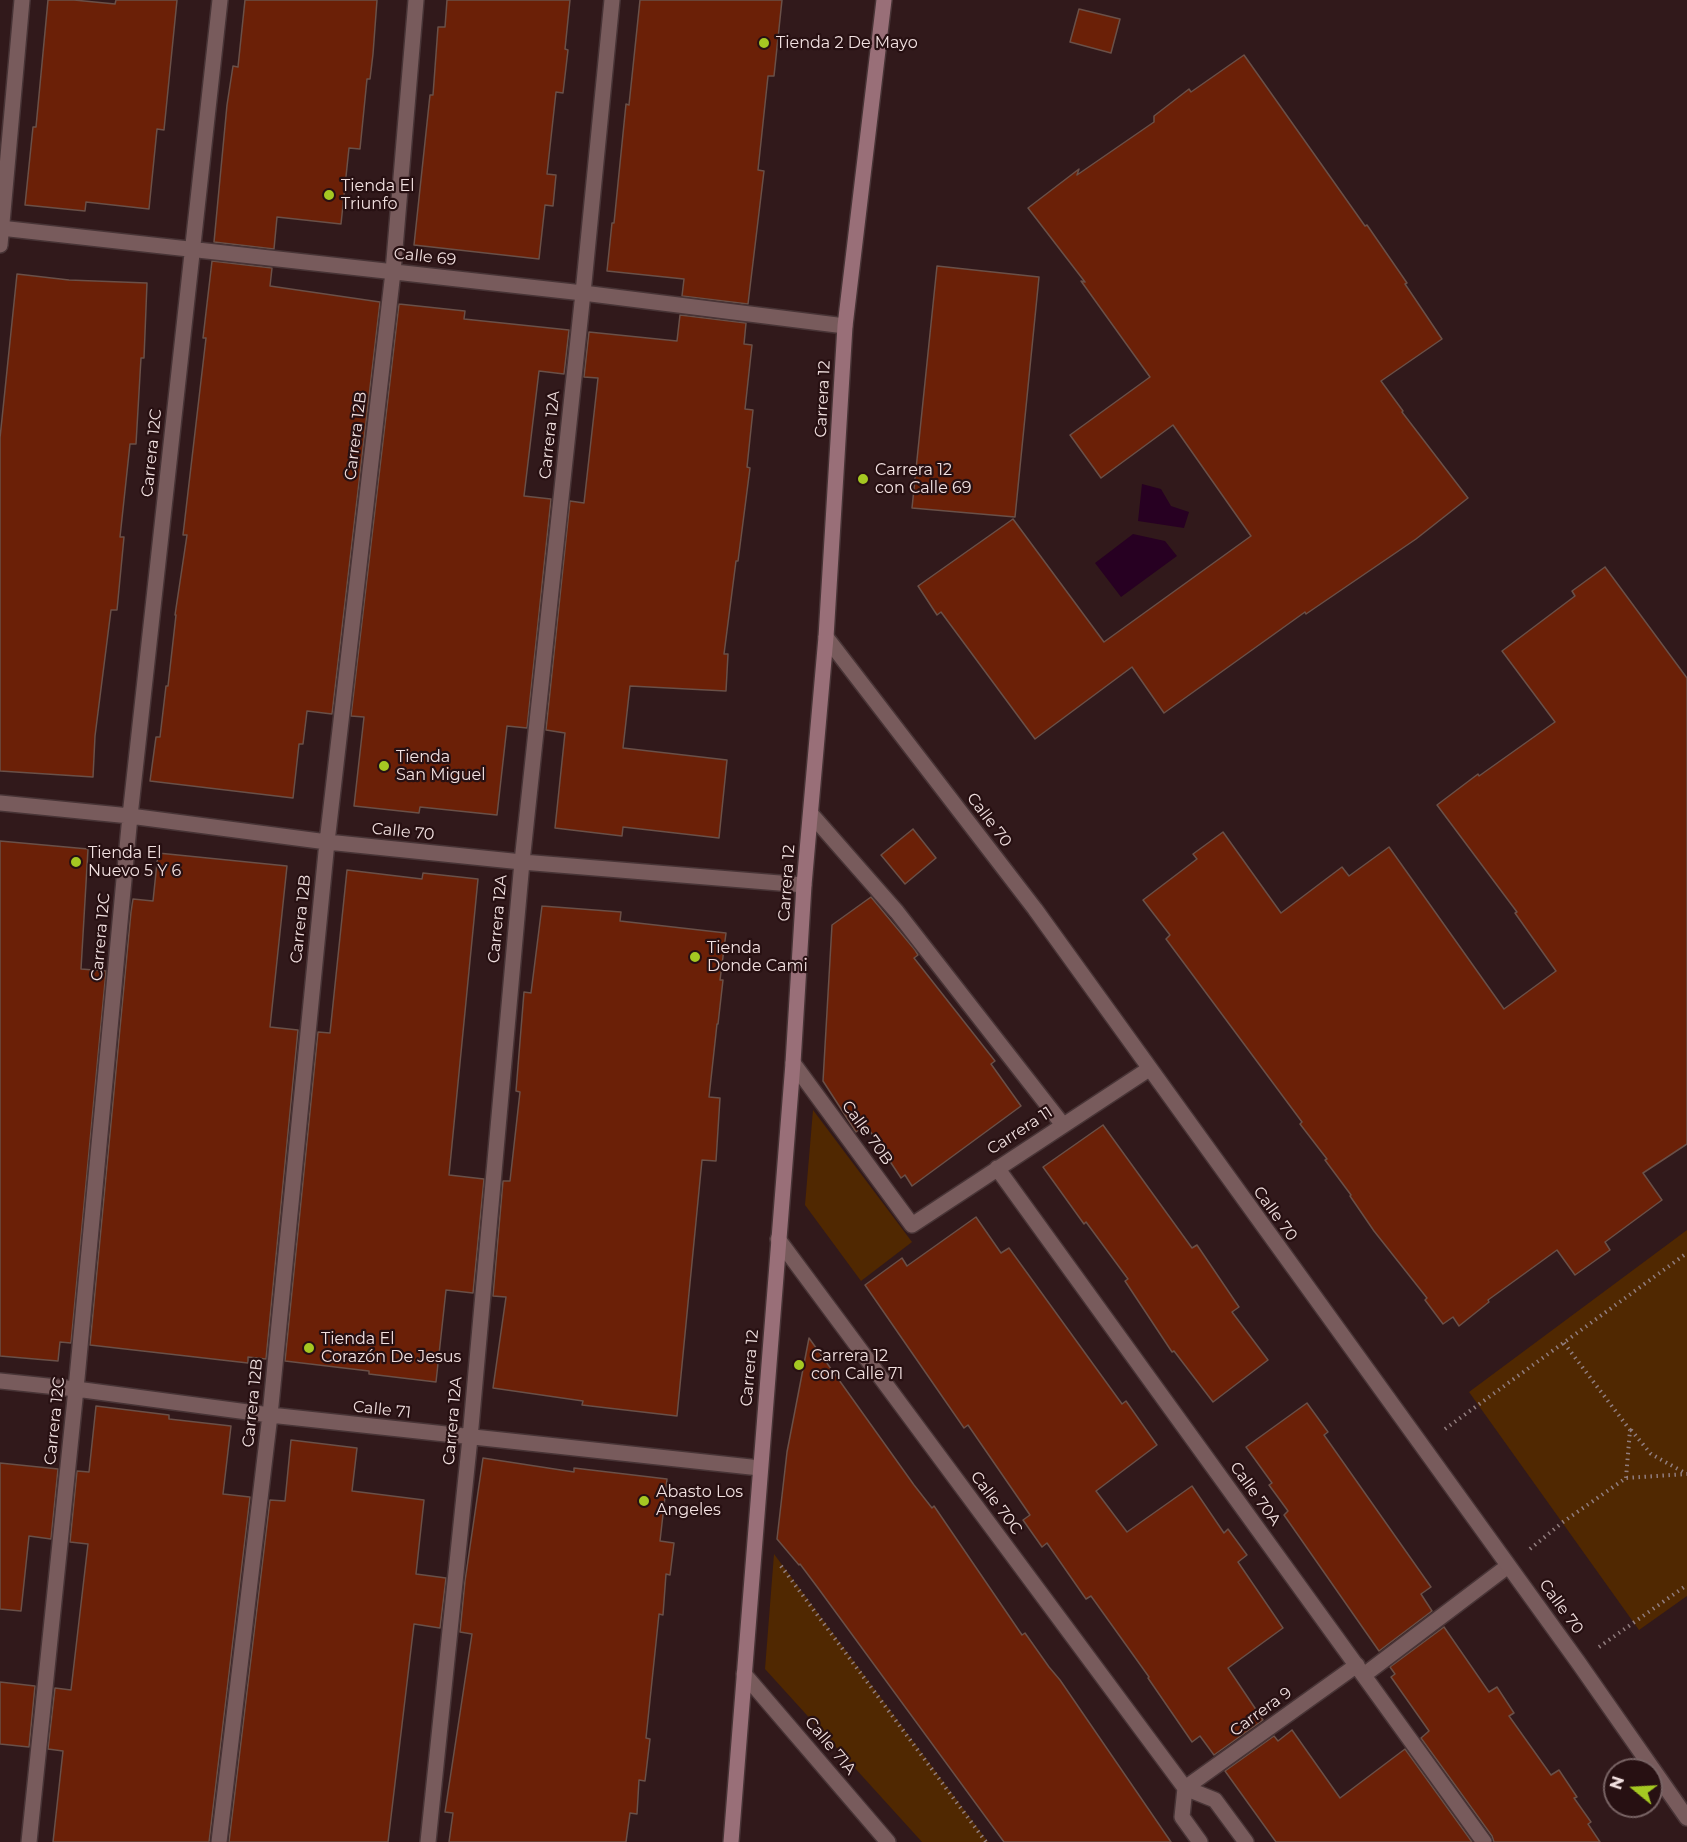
<!DOCTYPE html>
<meta charset="utf-8">
<style>
body{margin:0}
#map{position:relative;width:1687px;height:1842px;overflow:hidden;background:#31191b;font-family:Montserrat,sans-serif}
canvas{display:block}
.north{position:absolute;left:1603px;top:1758px;width:60px;height:60px;box-sizing:border-box;background:#271012;border:2px solid #786364;border-radius:50%;rotate:288deg;font-size:16px;font-weight:700;line-height:24px;text-align:center;color:#f1e0e0}
.north::after{content:'';display:block;margin:auto;width:21px;height:27px;background:#a5c822;clip-path:polygon(50% 0,100% 100%,50% 72%,0 100%)}
</style>
<div id="map">
<canvas width="1687" height="1842"></canvas>
<div class="north">N</div>
</div>
<script>
const c = document.querySelector('canvas').getContext('2d');
c.lineJoin = 'round';
function paint(path, color) { c.fillStyle = color; c.fill(path, 'evenodd'); }
const toPath = rows => new Path2D(rows.map(r => 'M' + r).join(''));
function strokePath(path, color, width, dash) { c.strokeStyle = color; c.lineWidth = width; c.lineCap = dash ? 'butt' : 'round'; c.setLineDash(dash || []); c.stroke(path); }
function write(font, color, halo, rows, align = 'center') {
  c.font = font + ' Montserrat,sans-serif'; c.lineWidth = 4.5; c.setLineDash([]); c.textBaseline = 'middle'; c.strokeStyle = halo; c.fillStyle = color; for (const [text, x, y, turn = 0] of rows) {
    c.save(); c.translate(x, y); c.rotate((+turn || 0) * Math.PI / 180); c.textAlign = isNaN(turn) ? turn : align; if (halo) c.strokeText(text, 0, 0); c.fillText(text, 0, 0); c.restore();
  }
}
const green = toPath([
 [813,1110,912,1242,861,1281,805,1205],
 [1687,1230,1687,1596,1639,1630,1469,1392],
 [774,1554,988,1842,922,1842,765,1669]
]);
const water = toPath([
 [1142,484,1161,489,1171,506,1189,512,1184,528,1138,521],
 [1133,534,1165,541,1177,556,1121,597,1095,563]
]);
const building = toPath([
 [48,0,74,0,115,4,116,0,177,0,164,130,157,129,149,209,86,202,85,211,25,205,33,127,36,127,48,0],
 [245,0,377,0,373,54,370,79,367,79,360,149,349,148,341,224,277,217,274,249,214,242,227,105,233,66,238,67,245,0],
 [447,0,570,0,565,49,568,50,563,93,556,92,547,174,556,175,553,206,545,205,539,259,414,245,430,95,433,95,438,27,445,27,447,0],
 [640,0,782,0,774,76,768,76,758,170,764,171,748,304,682,296,684,279,607,271,612,223,614,223,626,104,629,105,640,0],
 [1079,9,1120,19,1111,53,1070,42,1079,9],
 [1244,55,1365,226,1367,225,1407,283,1405,284,1442,339,1381,381,1403,411,1402,412,1468,498,1416,539,1306,614,1305,612,1164,713,1132,667,1035,739,941,612,937,615,918,586,1013,519,1104,642,1251,536,1173,425,1101,478,1070,435,1150,377,1081,281,1085,282,1028,208,1079,169,1077,175,1154,122,1154,116,1189,89,1191,92,1244,55],
 [212,261,272,268,270,286,380,302,332,714,307,711,303,744,299,744,293,798,150,781,156,737,160,737,166,686,168,686,176,615,175,615,187,535,183,535,206,338,203,338,212,261],
 [937,266,1039,277,1015,517,912,508,937,266],
 [17,274,69,280,147,283,144,358,141,358,136,444,130,444,120,537,124,537,117,610,111,610,95,736,93,777,0,771,0,438,17,274],
 [399,304,465,311,464,319,569,330,564,374,539,371,524,496,551,499,527,728,507,726,497,815,420,807,419,813,354,806,364,717,351,716,399,304],
 [680,315,746,323,744,344,752,345,745,409,753,410,747,467,750,468,738,561,736,561,724,654,728,654,726,691,630,686,623,748,727,760,719,838,623,827,622,836,555,828,565,733,546,730,570,501,584,503,598,378,584,377,589,332,677,341,680,315],
 [1605,567,1687,678,1687,1144,1643,1173,1662,1200,1605,1242,1610,1250,1575,1275,1557,1250,1488,1300,1489,1302,1459,1326,1453,1317,1443,1324,1425,1300,1427,1298,1374,1231,1350,1196,1351,1195,1325,1160,1327,1159,1300,1124,1302,1122,1166,939,1170,935,1143,900,1197,859,1193,854,1223,832,1281,913,1342,867,1349,876,1389,847,1504,1009,1556,971,1515,913,1517,912,1437,805,1478,774,1479,776,1555,722,1502,651,1575,596,1572,591,1605,567],
 [913,829,936,858,905,884,881,855,913,829],
 [0,841,88,849,81,969,106,971,71,1343,60,1342,58,1361,0,1356,0,841],
 [158,853,287,866,270,1027,298,1030,266,1359,248,1357,248,1363,90,1345,131,912,133,899,153,901,158,853],
 [347,870,422,879,423,873,478,879,449,1175,484,1179,473,1293,446,1290,436,1382,369,1374,369,1371,285,1361,318,1032,330,1033,347,870],
 [871,897,915,950,918,955,914,958,995,1061,991,1064,1021,1106,912,1186,905,1175,901,1178,866,1125,856,1132,823,1081,832,925,871,897],
 [542,906,621,912,620,921,726,933,720,980,723,980,718,1024,717,1024,709,1097,720,1098,716,1161,702,1160,677,1416,582,1405,583,1401,493,1388,506,1297,493,1296,503,1181,510,1181,520,1092,516,1091,524,992,531,993,542,906],
 [1103,1125,1192,1248,1197,1245,1239,1307,1232,1312,1268,1360,1213,1402,1174,1351,1172,1352,1125,1281,1128,1279,1086,1222,1084,1224,1043,1167,1103,1125],
 [976,1217,1001,1253,1009,1248,1122,1404,1126,1401,1157,1445,1096,1491,1127,1532,1192,1486,1224,1533,1228,1529,1247,1555,1238,1562,1283,1628,1228,1668,1263,1720,1214,1755,1200,1736,1192,1742,1148,1678,1149,1677,1091,1596,1086,1599,1047,1543,1042,1547,1023,1520,1030,1515,968,1425,964,1428,865,1285,902,1258,907,1266,976,1217],
 [809,1338,914,1485,932,1508,934,1506,1022,1635,1025,1633,1049,1667,1060,1680,1171,1842,1004,1842,818,1588,800,1564,799,1565,777,1539,787,1452,809,1338],
 [1307,1403,1328,1432,1324,1435,1431,1587,1421,1594,1432,1611,1379,1651,1284,1515,1288,1511,1269,1485,1272,1483,1246,1447,1307,1403],
 [96,1406,169,1415,169,1419,231,1426,223,1494,250,1497,209,1842,53,1842,63,1751,48,1749,55,1688,71,1690,88,1544,70,1542,77,1471,89,1472,96,1406],
 [291,1440,357,1448,352,1491,424,1500,416,1574,446,1578,440,1628,414,1624,388,1842,229,1842,270,1500,285,1501,291,1440],
 [483,1458,574,1472,574,1468,667,1479,660,1541,674,1543,670,1575,666,1574,663,1615,659,1614,646,1738,650,1739,645,1781,639,1780,637,1814,630,1813,626,1842,449,1842,453,1813,445,1812,472,1634,460,1632,465,1581,483,1458],
 [0,1463,58,1469,51,1539,29,1536,21,1611,0,1609,0,1463],
 [1444,1627,1489,1692,1497,1687,1514,1713,1509,1716,1551,1775,1559,1770,1577,1797,1574,1798,1591,1822,1588,1824,1600,1842,1494,1842,1492,1836,1421,1738,1429,1731,1391,1677,1395,1674,1390,1667,1444,1627],
 [0,1682,35,1686,29,1747,0,1744,0,1682],
 [1292,1730,1340,1798,1405,1749,1472,1842,1276,1842,1225,1771,1274,1736,1278,1741,1292,1730]
]);
const path = toPath([
 [1564,1343,1630,1430,1626,1478],
 [1445,1429,1687,1253],
 [1631,1430,1651,1454,1685,1473],
 [1530,1549,1563,1522,1626,1478,1687,1474],
 [781,1566,986,1842],
 [1599,1647,1687,1585]
]);
const lane = toPath([
 [1364,1675,1508,1566]
]);
const street = toPath([
 [0,228,583,293,845,326],
 [0,245,22,0],
 [826,637,1035,909,1578,1662,1687,1818],
 [0,803,130,816,327,842,522,862,804,885],
 [811,814,897,912,1063,1125],
 [793,1063,912,1225,1149,1069],
 [997,1168,1484,1842],
 [778,1239,1185,1788,1215,1800,1246,1842],
 [0,1381,76,1389,270,1415,760,1468],
 [744,1674,888,1842],
 [1185,1788,1357,1665],
 [1185,1788,1182,1817,1200,1842],
 [29,1842,76,1389,130,816,220,0],
 [219,1842,270,1415,327,842,393,272,416,0],
 [428,1842,470,1438,522,862,583,293,612,0]
]);
const secondary = toPath([
 [731,1842,793,1063,804,885,826,637,845,326,884,0]
]);
const markers = [
 [764,43,6,"#a5c822"],
 [329,195,6,"#a5c822"],
 [863,479,6,"#a5c822"],
 [384,766,6,"#a5c822"],
 [76,862,6,"#a5c822"],
 [695,957,6,"#a5c822"],
 [309,1348,6,"#a5c822"],
 [799,1365,6,"#a5c822"],
 [644,1501,6,"#a5c822"]
];
const poiNames = [
 ["Tienda 2 De Mayo",776,43],
 ["Tienda El",341,186],
 ["Triunfo",341,204],
 ["Carrera 12",875,470],
 ["con Calle 69",875,488],
 ["Tienda",396,757],
 ["San Miguel",396,775],
 ["Tienda El",88,853],
 ["Nuevo 5 Y 6",88,871],
 ["Tienda",707,948],
 ["Donde Cami",707,966],
 ["Tienda El",321,1339],
 ["Corazón De Jesus",321,1357],
 ["Carrera 12",811,1356],
 ["con Calle 71",811,1374],
 ["Abasto Los",656,1492],
 ["Angeles",656,1510]
];
const streetNames = [
 ["Calle 69",425,257,6],
 ["Carrera 12",823,399,-87],
 ["Carrera 12A",550,435,-84],
 ["Carrera 12B",356,436,-83],
 ["Carrera 12C",152,453,-84],
 ["Calle 70",989,820,53],
 ["Calle 70",403,832,6],
 ["Carrera 12",787,883,-86],
 ["Carrera 12B",301,919,-84],
 ["Carrera 12A",498,919,-85],
 ["Carrera 12C",101,937,-85],
 ["Carrera 11",1020,1131,-33],
 ["Calle 70B",867,1133,54],
 ["Calle 70",1275,1214,54],
 ["Carrera 12",750,1368,-85],
 ["Carrera 12B",253,1403,-84],
 ["Calle 71",382,1410,6],
 ["Carrera 12C",55,1421,-84],
 ["Carrera 12A",453,1421,-85],
 ["Calle 70A",1255,1494,54],
 ["Calle 70C",996,1503,53],
 ["Calle 70",1561,1607,54],
 ["Carrera 9",1261,1712,-36],
 ["Calle 71A",830,1746,50]
];
paint(green, '#502801');
paint(water, '#270022');
paint(building, '#6b2007');
strokePath(building, '#6a5048', 1.5);
strokePath(lane, '#483436', 18);
strokePath(street, '#483436', 18);
strokePath(secondary, '#483436', 18);
strokePath(path, '#917d7e', 4, [1.5, 4.5]);
strokePath(lane, '#785b5c', 15);
strokePath(street, '#785b5c', 15);
strokePath(secondary, '#996f78', 15);
for (const [x, y, r, color] of markers) { const dot = new Path2D(); dot.arc(x, y, r, 0, 2 * Math.PI); c.fillStyle = color; c.fill(dot); strokePath(dot, '#271012', 2); }
write('16px', '#f1e0e0', '#271012', poiNames, 'left');
write('16px', '#f1e0e0', '#271012', streetNames);
</script>
